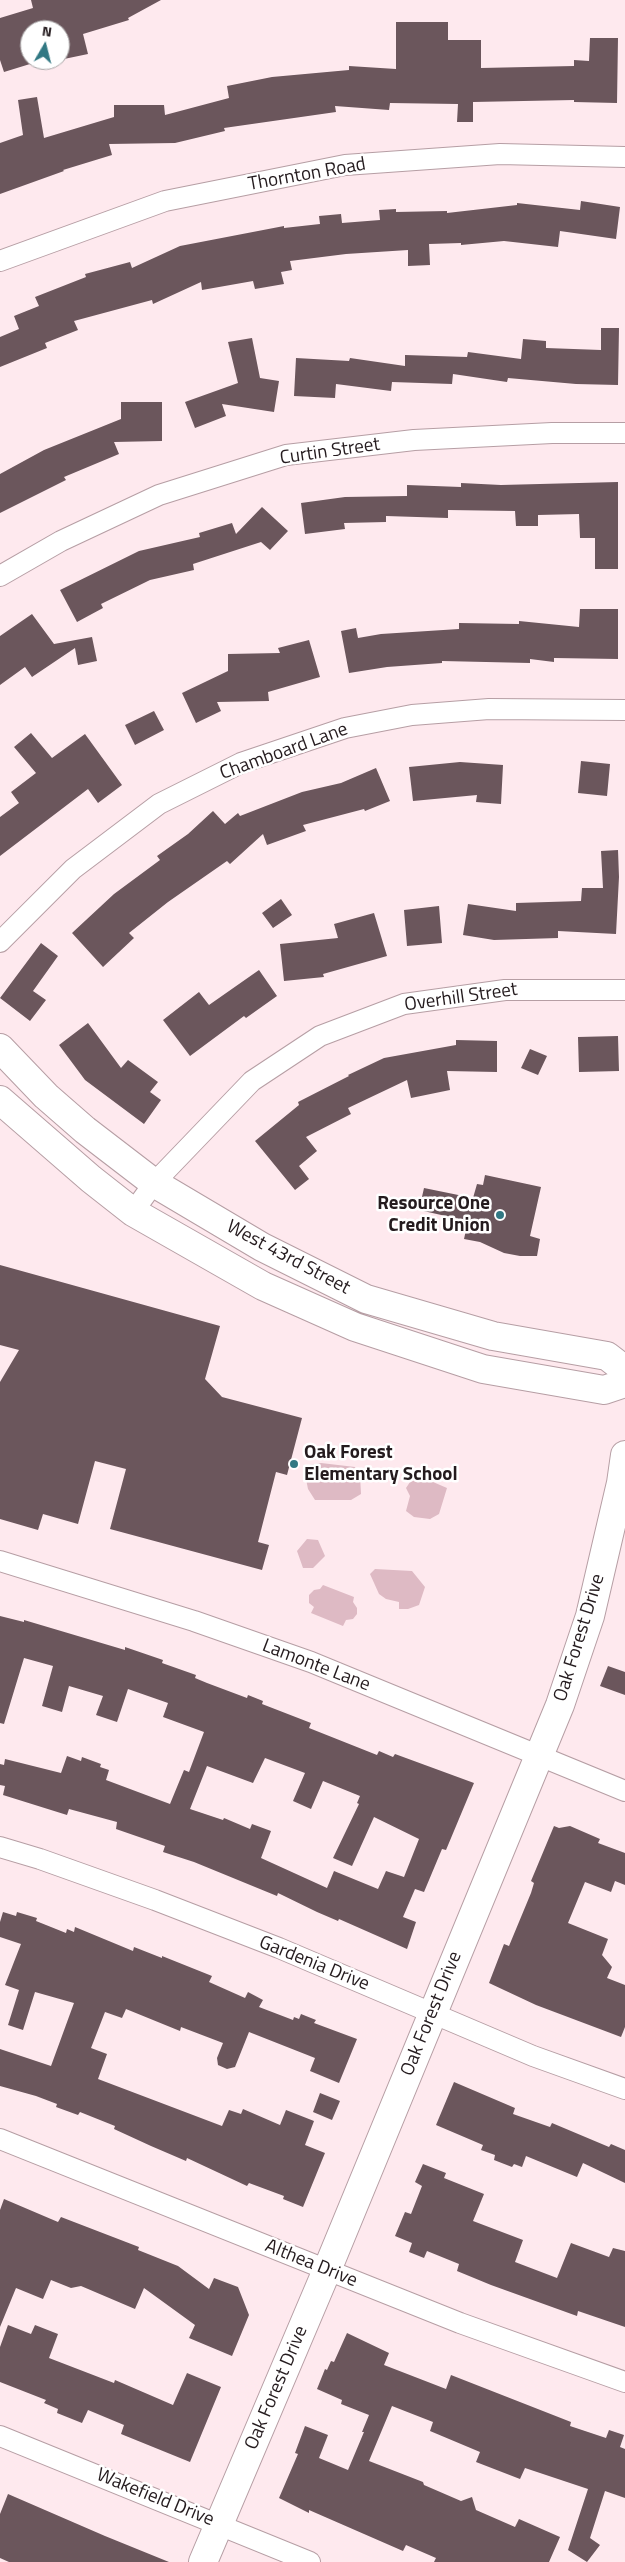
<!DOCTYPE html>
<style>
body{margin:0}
#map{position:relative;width:625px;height:2562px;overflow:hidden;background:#fee9ee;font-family:"Titillium Web",sans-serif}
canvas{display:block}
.north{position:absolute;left:20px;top:20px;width:50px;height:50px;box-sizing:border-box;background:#fff;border:1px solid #a7a4a5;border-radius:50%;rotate:8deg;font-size:14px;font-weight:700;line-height:20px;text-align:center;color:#241b1e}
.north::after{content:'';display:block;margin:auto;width:18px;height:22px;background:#317883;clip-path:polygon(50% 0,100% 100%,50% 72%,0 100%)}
</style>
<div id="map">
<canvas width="625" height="2562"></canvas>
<div class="north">N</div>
</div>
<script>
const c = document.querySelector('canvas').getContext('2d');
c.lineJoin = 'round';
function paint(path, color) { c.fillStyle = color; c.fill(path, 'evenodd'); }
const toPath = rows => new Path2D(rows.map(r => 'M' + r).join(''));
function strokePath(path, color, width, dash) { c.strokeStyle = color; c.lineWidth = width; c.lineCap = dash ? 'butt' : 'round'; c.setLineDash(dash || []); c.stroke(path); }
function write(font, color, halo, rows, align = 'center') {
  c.font = font + ' "Titillium Web",sans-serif'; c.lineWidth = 5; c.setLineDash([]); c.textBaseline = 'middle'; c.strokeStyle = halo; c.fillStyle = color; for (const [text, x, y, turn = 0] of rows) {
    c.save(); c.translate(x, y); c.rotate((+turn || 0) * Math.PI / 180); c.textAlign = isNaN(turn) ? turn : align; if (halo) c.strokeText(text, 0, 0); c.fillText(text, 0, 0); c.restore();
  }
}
const green = toPath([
 [321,1463,355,1467,360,1476,361,1494,351,1500,315,1500,308,1489,305,1474,309,1465],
 [412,1479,433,1482,447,1488,439,1514,430,1519,414,1517,406,1511,410,1496,406,1488],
 [307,1539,318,1540,325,1556,313,1568,303,1568,297,1551],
 [375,1569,412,1571,425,1587,419,1605,408,1609,399,1609,399,1602,386,1599,379,1594,370,1574],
 [323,1585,354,1597,353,1602,357,1608,357,1614,353,1619,346,1620,343,1626,311,1613,314,1607,309,1603,309,1595,314,1590,320,1589]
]);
const building = toPath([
 [31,0,161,0,128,18,129,20,83,34,88,54,64,59,62,54,60,55,60,30,30,30,30,60,43,60,4,72,0,60,0,18,33,8],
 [396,22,448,22,448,40,481,40,481,68,574,66,574,60,589,61,590,38,618,38,617,103,574,102,574,100,473,102,473,122,457,122,458,104,390,103,389,110,335,106,336,112,224,128,225,131,175,143,109,144,112,155,63,170,64,171,0,194,0,143,23,135,18,100,37,97,44,138,114,117,114,105,164,105,165,115,229,98,227,86,272,77,349,70,349,66,396,69],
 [581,201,620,207,616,239,560,231,558,247,504,241,461,245,461,243,429,244,430,265,408,266,408,250,346,254,290,261,292,270,281,272,284,284,255,289,253,281,202,290,201,282,153,304,152,300,74,321,78,330,45,343,47,348,0,367,0,337,19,329,14,316,39,306,35,297,86,277,85,274,130,262,132,268,180,246,284,226,284,228,320,224,319,216,341,214,342,223,380,220,379,210,396,209,396,212,447,211,447,213,517,205,517,203,580,210],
 [601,328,619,328,618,385,576,384,508,378,507,382,453,374,452,384,392,382,391,391,336,384,335,398,294,396,296,358,349,361,350,358,405,366,405,355,467,357,468,352,521,359,523,339,546,341,546,348,601,350],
 [252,338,260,378,279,381,274,412,222,404,226,416,195,428,185,402,238,383,228,342],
 [121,402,162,402,162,441,114,442,119,454,64,477,66,480,0,513,0,474,44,450,121,419],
 [618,482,618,569,595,569,595,538,580,538,579,514,538,515,538,526,516,526,515,511,448,510,448,518,386,516,386,522,344,523,345,529,305,534,301,503,345,497,407,496,407,485,461,487,461,483,501,485],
 [262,507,288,531,270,550,261,542,193,564,194,570,150,580,101,604,103,608,77,622,60,590,139,551,200,537,199,533,232,523,236,534],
 [580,609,618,609,618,659,554,658,554,662,530,659,530,663,442,661,442,663,387,667,349,673,341,631,356,628,358,638,381,634,459,629,459,623,519,624,519,621,579,627],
 [32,614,54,644,92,637,97,661,78,665,75,648,32,677,25,667,0,685,0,636],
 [309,640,320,677,268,692,269,701,217,702,221,711,196,723,182,693,228,671,228,654,280,653,278,648],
 [154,711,164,730,135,745,125,725],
 [31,733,52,758,85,734,122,785,98,803,88,789,0,856,0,817,19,803,11,792,36,773,14,747],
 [581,761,610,764,607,796,578,793],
 [460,762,503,765,501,804,476,802,477,795,413,801,409,767],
 [376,768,390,801,365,811,364,809,303,825,306,831,267,845,263,834,230,864,227,861,168,902,129,933,134,938,103,967,72,933,114,894,160,860,157,856,188,834,213,811,225,824,238,813,240,816,302,792,341,783],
 [618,850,619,877,616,934,558,931,558,938,494,940,463,935,468,904,516,911,516,903,581,901,582,888,603,888,601,851],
 [281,899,292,915,273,928,262,913],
 [439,906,442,943,407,946,404,910],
 [374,913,387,956,323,974,324,977,284,981,280,944,338,938,334,924],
 [41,943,58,956,33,991,46,1000,30,1021,0,998],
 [259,970,277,996,246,1018,244,1016,190,1056,163,1020,199,992,209,1005],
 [88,1023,121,1068,128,1060,158,1082,150,1092,161,1100,144,1124,85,1080,59,1045],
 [618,1036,619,1071,579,1072,578,1037],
 [456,1040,497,1041,497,1072,447,1071,450,1090,411,1098,407,1080,348,1108,351,1114,306,1137,317,1151,299,1166,309,1179,295,1190,255,1141,299,1105,298,1102,349,1076,348,1075,384,1058,456,1045],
 [530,1049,547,1056,538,1075,521,1068],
 [485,1175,541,1187,530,1236,540,1239,537,1256,520,1256,504,1253,480,1242,464,1239,468,1221,419,1210,424,1188,473,1198,477,1184,483,1185],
 [0,1265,220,1326,205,1379,222,1397,302,1418,287,1475,276,1472,258,1542,269,1545,262,1570,110,1529,126,1469,95,1461,78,1524,43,1514,38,1530,0,1519,0,1382,19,1350,0,1345],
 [0,1616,24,1622,24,1620,125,1650,125,1647,163,1660,162,1663,196,1675,195,1678,207,1683,247,1698,248,1695,263,1701,262,1704,311,1723,309,1728,377,1755,379,1751,393,1757,395,1754,474,1783,446,1850,442,1849,424,1892,415,1889,403,1917,416,1922,407,1949,339,1919,338,1921,317,1912,278,1893,277,1896,194,1862,163,1852,165,1846,116,1829,117,1822,69,1809,67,1815,3,1795,5,1786,0,1785,0,1764,4,1765,5,1759,61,1773,67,1756,81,1761,82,1757,101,1764,100,1767,109,1770,106,1780,170,1804,184,1770,189,1772,204,1732,163,1717,168,1703,128,1689,117,1722,96,1715,103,1696,69,1686,62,1712,42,1706,53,1666,24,1658,4,1724,0,1723],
 [265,1758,305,1773,293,1801,311,1809,323,1781,360,1796,357,1803,359,1804,333,1858,352,1866,374,1817,419,1839,404,1877,386,1871,378,1889,334,1871,327,1888,261,1858,271,1831,252,1824,250,1829,224,1818,223,1820,190,1809,207,1766,253,1783],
 [608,1666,625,1672,625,1695,600,1686],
 [554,1826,559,1828,570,1826,600,1839,598,1843,625,1853,625,1885,615,1881,611,1892,585,1882,568,1923,608,1939,602,1955,612,1967,607,1978,625,1985,625,2027,621,2037,536,2005,489,1983,504,1944,509,1946,531,1893,534,1883,531,1881],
 [3,1912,16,1916,17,1912,37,1918,36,1921,66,1933,67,1929,74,1932,75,1927,133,1951,134,1947,162,1958,162,1956,212,1976,209,1982,245,1998,248,1992,263,2000,259,2007,293,2020,294,2017,299,2019,301,2014,316,2020,314,2023,357,2039,339,2083,310,2071,315,2058,249,2032,235,2067,227,2069,218,2065,217,2058,223,2043,181,2027,180,2031,126,2009,122,2018,105,2012,91,2048,107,2054,98,2079,222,2126,229,2110,241,2114,243,2109,280,2125,286,2110,314,2121,305,2145,325,2153,303,2207,283,2199,284,2196,249,2183,247,2186,187,2158,186,2161,151,2146,114,2129,115,2126,80,2112,78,2115,56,2107,57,2104,36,2096,0,2086,0,2049,51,2066,74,2003,35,1992,23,2030,8,2025,19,1990,5,1985,21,1944,0,1937,0,1922],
 [454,2082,515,2108,513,2114,550,2127,552,2123,609,2147,611,2144,625,2150,625,2183,583,2163,577,2177,526,2156,522,2167,514,2164,512,2167,494,2160,495,2155,481,2150,483,2145,436,2125],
 [320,2093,340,2101,332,2120,313,2112],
 [423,2164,446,2173,444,2178,484,2194,473,2221,523,2240,515,2262,557,2278,571,2243,609,2257,613,2248,625,2251,625,2327,578,2311,577,2316,491,2285,457,2271,459,2264,427,2251,424,2258,409,2252,412,2243,395,2236,405,2212,411,2214,422,2186,415,2182],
 [4,2199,58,2222,61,2217,139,2247,138,2250,178,2266,209,2289,214,2278,238,2287,249,2315,232,2356,189,2338,195,2325,144,2288,135,2309,81,2286,71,2288,51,2280,43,2299,16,2288,0,2327,0,2210],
 [8,2325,31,2334,35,2325,58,2334,49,2358,114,2383,115,2380,173,2405,187,2373,221,2387,190,2462,121,2434,124,2425,88,2410,82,2423,57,2413,58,2409,44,2403,46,2400,0,2382,0,2347],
 [347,2333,389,2353,384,2365,446,2389,451,2375,571,2422,570,2426,606,2438,609,2430,624,2435,620,2447,625,2449,625,2498,605,2491,590,2538,600,2545,587,2562,568,2550,588,2489,525,2468,520,2479,476,2462,480,2452,430,2431,433,2422,392,2406,369,2461,423,2482,424,2485,461,2501,472,2497,476,2510,515,2527,519,2519,560,2537,549,2562,434,2562,436,2558,406,2545,403,2551,309,2510,309,2513,279,2498,298,2454,295,2453,305,2426,328,2435,319,2458,348,2470,364,2432,362,2432,369,2415,341,2404,342,2400,317,2389,325,2369,327,2370,331,2361,334,2362],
 [8,2494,105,2536,169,2562,9,2562,0,2558,0,2514]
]);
const street = toPath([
 [0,261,165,201,345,165,500,154,625,157],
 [0,576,61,541,159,495,286,455,414,440,552,433,625,433],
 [0,942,73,869,159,804,241,763,345,728,412,715,489,709,625,710],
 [133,1212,154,1183,252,1081,320,1036,404,1004,505,990,625,990],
 [0,1561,194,1621,311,1662,625,1791],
 [0,1847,40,1859,155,1900,279,1948,533,2056,625,2089],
 [0,2139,460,2323,625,2382],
 [0,2436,310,2562]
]);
const secondary = toPath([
 [0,1048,46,1096,85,1130,154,1183,262,1247,366,1299,493,1336,607,1356,625,1370],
 [0,1100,91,1179,133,1212,263,1286,355,1327,483,1369,604,1390,625,1383],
 [203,2562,327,2270,560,1705,590,1616,621,1483,625,1455]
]);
const markers = [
 [500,1215,5,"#317883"],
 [294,1464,5,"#317883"]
];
const streetNames = [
 ["Thornton Road",307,175,-10],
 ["Curtin Street",330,452,-8],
 ["Chamboard Lane",284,752,-20],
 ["Overhill Street",461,998,-8],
 ["West 43rd Street",288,1258,28],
 ["Oak Forest Drive",580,1638,-73],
 ["Lamonte Lane",316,1666,21],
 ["Gardenia Drive",314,1964,22],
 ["Oak Forest Drive",432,2014,-68],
 ["Althea Drive",311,2264,22],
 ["Oak Forest Drive",277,2388,-67],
 ["Wakefield Drive",155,2498,22]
];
const poiNames = [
 ["Resource One",490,1204],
 ["Credit Union",490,1226],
 ["Oak Forest",304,1453,"left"],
 ["Elementary School",304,1475,"left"]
];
paint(green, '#debac4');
paint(building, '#6b565c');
strokePath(street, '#b69ea4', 22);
strokePath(secondary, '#b69ea4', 30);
strokePath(street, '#fff', 20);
strokePath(secondary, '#fff', 28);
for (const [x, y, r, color] of markers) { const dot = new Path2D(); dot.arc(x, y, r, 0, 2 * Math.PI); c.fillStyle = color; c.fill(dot); strokePath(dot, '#fff', 2); }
write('19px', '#241b1e', '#fff', streetNames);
write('bold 19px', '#241b1e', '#fff', poiNames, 'right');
</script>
